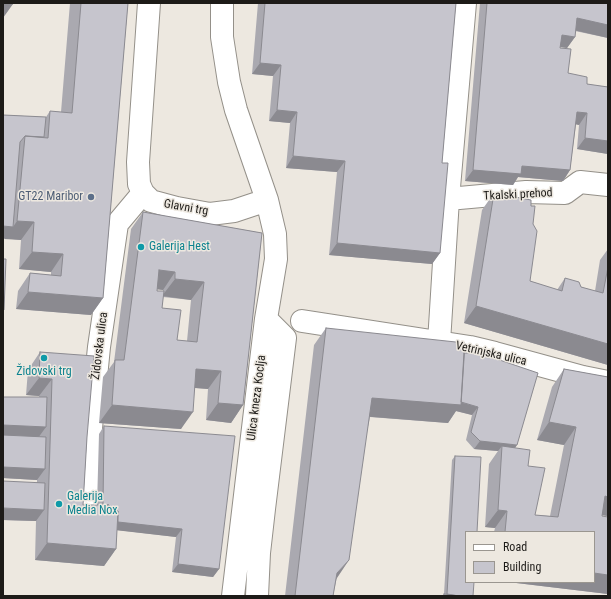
<!DOCTYPE html>
<meta charset="utf-8">
<style>
body{margin:0}
#map{position:relative;width:611px;height:599px;overflow:hidden;background:#ede8e0;font-family:"Roboto Condensed",sans-serif}
canvas{display:block}
.frame{position:absolute;inset:0;border:4px solid #1d1b18;pointer-events:none}
.legend{position:absolute;left:465px;top:531px;width:130px;height:52px;box-sizing:border-box;background:#ede8e0;border:1px solid #9a9690;margin:0;padding:5px 7px;list-style:none;font-size:12px;color:#1d1b18}
.legend li{display:flex;align-items:center;gap:8px;height:20px}
.legend b{width:20px;border:1px solid #9a9690}
</style>
<div id="map">
<canvas width="611" height="599"></canvas>
<div class="frame"></div>
<ul class="legend">
<li><b style="height:5px;background:#fff"></b>Road</li>
<li><b style="height:11px;background:#c6c5cd"></b>Building</li>
</ul>
</div>
<script>
const c = document.querySelector('canvas').getContext('2d');
c.lineJoin = 'round';
const toPath = rows => new Path2D(rows.map(r => 'M' + r).join(''));
function strokePath(path, color, width, dash) { c.strokeStyle = color; c.lineWidth = width; c.lineCap = dash ? 'butt' : 'round'; c.setLineDash(dash || []); c.stroke(path); }
function paint(path, color) { c.fillStyle = color; c.fill(path, 'evenodd'); }
function write(font, color, halo, rows, align = 'center') {
  c.font = font + ' "Roboto Condensed",sans-serif'; c.lineWidth = 3; c.setLineDash([]); c.textBaseline = 'middle'; c.strokeStyle = halo; c.fillStyle = color; for (const [text, x, y, turn = 0] of rows) {
    c.save(); c.translate(x, y); c.rotate((+turn || 0) * Math.PI / 180); c.textAlign = isNaN(turn) ? turn : align; if (halo) c.strokeText(text, 0, 0); c.fillText(text, 0, 0); c.restore();
  }
}
const minor = toPath([
 [149,3,138,162,139,184,143,193,151,201,177,208,210,214,234,211,267,200],
 [222,3,222,37,229,82,236,110,267,200,275,234,276,259,266,319,233,596],
 [448,199,526,192,565,193,580,182,608,185],
 [302,321,470,347,495,353,583,377,608,382],
 [439,342,448,199,465,3],
 [86,510,91,428,99,347,117,224,143,193],
 [257,596,259,553,264,509,285,338,266,319]
]);
const wall = toPath([
 [70,3,128,3,103,298,91,315,16,309,18,291,30,273,51,275,51,272,19,269,21,240,3,238,3,115,46,117,50,111,61,112],
 [258,3,456,3,442,163,440,253,432,264,329,255,337,172,286,168,290,123,269,121,273,76,252,74],
 [480,3,608,3,608,38,575,31,575,37,567,48,560,47,568,73,587,84,608,87,608,154,577,149,579,125,576,124,570,170,563,181,518,177,513,185,465,181],
 [494,193,531,206,533,224,530,281,557,290,565,278,581,287,595,291,600,260,608,249,608,365,464,323,482,210],
 [143,212,262,233,243,405,231,423,206,420,208,389,195,388,181,429,99,423,103,377,114,362,131,229],
 [157,289,163,290,163,291,157,291],
 [163,297,191,300,187,341,177,340,162,308],
 [326,328,464,353,515,448,528,466,535,515,550,516,564,445,537,440,552,387,564,369,608,377,608,516,602,515,608,594,508,582,594,582,594,532,494,532,495,528,485,527,489,464,498,451,474,449,466,440,472,415,456,411,448,423,370,417,333,596,285,596,314,345],
 [40,352,87,437,83,505,97,505,99,434,104,426,219,569,213,577,172,572,176,537,117,530,116,549,104,566,35,560,36,521,3,520,37,482,37,480,3,478,3,397,39,397,39,396,26,395,28,370],
 [455,456,473,596,442,596,444,594,452,460]
]);
const shadedWall = toPath([
 [3,3,13,4,3,18],
 [577,18,608,25,608,38,569,29],
 [562,35,575,37,567,48,554,46],
 [260,63,281,65,273,76,252,74],
 [277,110,297,112,290,123,269,121],
 [577,112,587,113,579,125,569,123],
 [585,138,608,141,608,154,577,149],
 [293,156,345,161,337,172,286,168],
 [522,166,570,170,563,181,518,177,513,185,465,181,473,170],
 [17,221,34,222,21,240,5,239],
 [3,226,13,227,5,239,3,238],
 [337,243,440,253,432,264,329,255],
 [32,252,63,254,51,272,19,269],
 [159,270,175,272,163,290,147,288],
 [175,279,204,282,191,300,162,296],
 [28,292,103,298,91,315,16,309],
 [476,306,608,344,608,365,464,323],
 [196,369,221,371,208,389,184,387],
 [39,378,52,379,39,396,26,395],
 [372,398,455,401,478,407,472,415,456,411,448,423,360,416],
 [218,403,243,405,231,423,206,420],
 [112,405,193,412,181,429,99,423],
 [549,422,576,427,564,445,537,440],
 [3,425,46,427,38,438,3,436],
 [480,441,517,445,512,453,502,446,498,451,474,449],
 [3,467,45,469,37,480,3,478],
 [605,496,608,497,608,516,593,514],
 [3,508,44,510,36,521,3,520],
 [498,510,507,511,495,528,485,527],
 [102,520,182,529,176,537,97,528],
 [47,543,116,549,104,566,35,560],
 [349,560,337,578,325,591,337,573],
 [178,564,219,569,213,577,172,572],
 [594,573,608,575,608,594,508,582,594,582]
]);
const building = toPath([
 [3,3,13,3,13,4,3,3],
 [81,3,128,3,103,298,28,292,30,273,61,276,63,254,32,252,34,222,17,221,25,136,48,138,50,111,72,113,81,3],
 [265,3,456,3,442,163,448,163,440,253,337,243,345,161,293,156,297,112,277,110,281,65,260,63,265,3],
 [487,3,608,3,608,25,577,18,575,37,562,35,560,48,571,49,568,73,587,77,587,84,608,87,608,141,585,138,587,113,577,112,570,170,522,166,521,174,473,170,487,3],
 [3,115,46,117,44,137,25,136,20,142,13,227,3,226,3,115],
 [494,193,531,200,531,206,535,206,533,224,537,231,530,281,562,291,565,278,579,282,581,287,603,293,608,267,608,344,476,306,494,193],
 [143,212,262,233,243,405,218,403,221,371,196,369,193,412,112,405,115,360,124,360,143,212],
 [159,270,175,272,175,279,204,282,197,342,177,340,181,310,162,308,164,291,157,291,159,270],
 [3,259,6,259,4,310,3,310,3,259],
 [326,328,465,343,461,405,372,398,349,560,337,573,333,596,295,596,326,328],
 [40,352,94,356,87,437,83,505,109,505,109,511,118,511,116,549,47,543,52,379,39,378,40,352],
 [464,353,479,353,538,373,517,445,480,441,471,432,478,407,461,402,464,353],
 [564,369,608,377,608,497,605,496,602,516,608,517,608,575,594,573,594,532,505,532,507,511,498,510,502,446,530,450,528,466,545,468,535,515,558,517,576,427,549,422,564,369],
 [3,397,47,397,46,427,3,425,3,397],
 [104,426,235,436,219,569,178,564,182,529,118,522,118,511,109,511,109,505,103,505,104,426],
 [3,435,46,437,45,469,3,467,3,435],
 [455,456,481,457,477,532,466,532,466,582,474,582,473,596,459,596,447,594,455,456],
 [3,481,45,483,44,510,3,508,3,481],
 [444,594,459,596,444,596,444,594]
]);
const markers = [
 [91,197,4,"#5c6f8a"],
 [141,247,4,"#0f9aa8"],
 [44,358,4,"#0f9aa8"],
 [59,504,4,"#0f9aa8"]
];
const streetNames = [
 ["Tkalski prehod",518,195,-3],
 ["Glavni trg",186,208,10],
 ["Židovska ulica",100,346,-83],
 ["Vetrinjska ulica",491,354,13],
 ["Ulica kneza Koclja",257,398,-83]
];
const serviceNames = [
 ["GT22 Maribor",83,197]
];
const cultureNames = [
 ["Galerija Hest",149,247],
 ["Židovski trg",44,372,"center"],
 ["Galerija",67,497],
 ["Media Nox",67,511]
];
strokePath(minor, '#949089', 24);
strokePath(minor, '#fff', 22);
paint(wall, '#aaa9b0');
paint(shadedWall, '#8b8a90');
paint(building, '#c6c5cd');
strokePath(building, '#8b8a90', 1);
for (const [x, y, r, color] of markers) { const dot = new Path2D(); dot.arc(x, y, r, 0, 2 * Math.PI); c.fillStyle = color; c.fill(dot); strokePath(dot, '#ede8e0', 1.5); }
write('12px', '#1d1b18', '#ede8e0', streetNames);
write('12px', '#4e5e75', '#ede8e0', serviceNames, 'right');
write('12px', '#0d838f', '#ede8e0', cultureNames, 'left');
</script>
